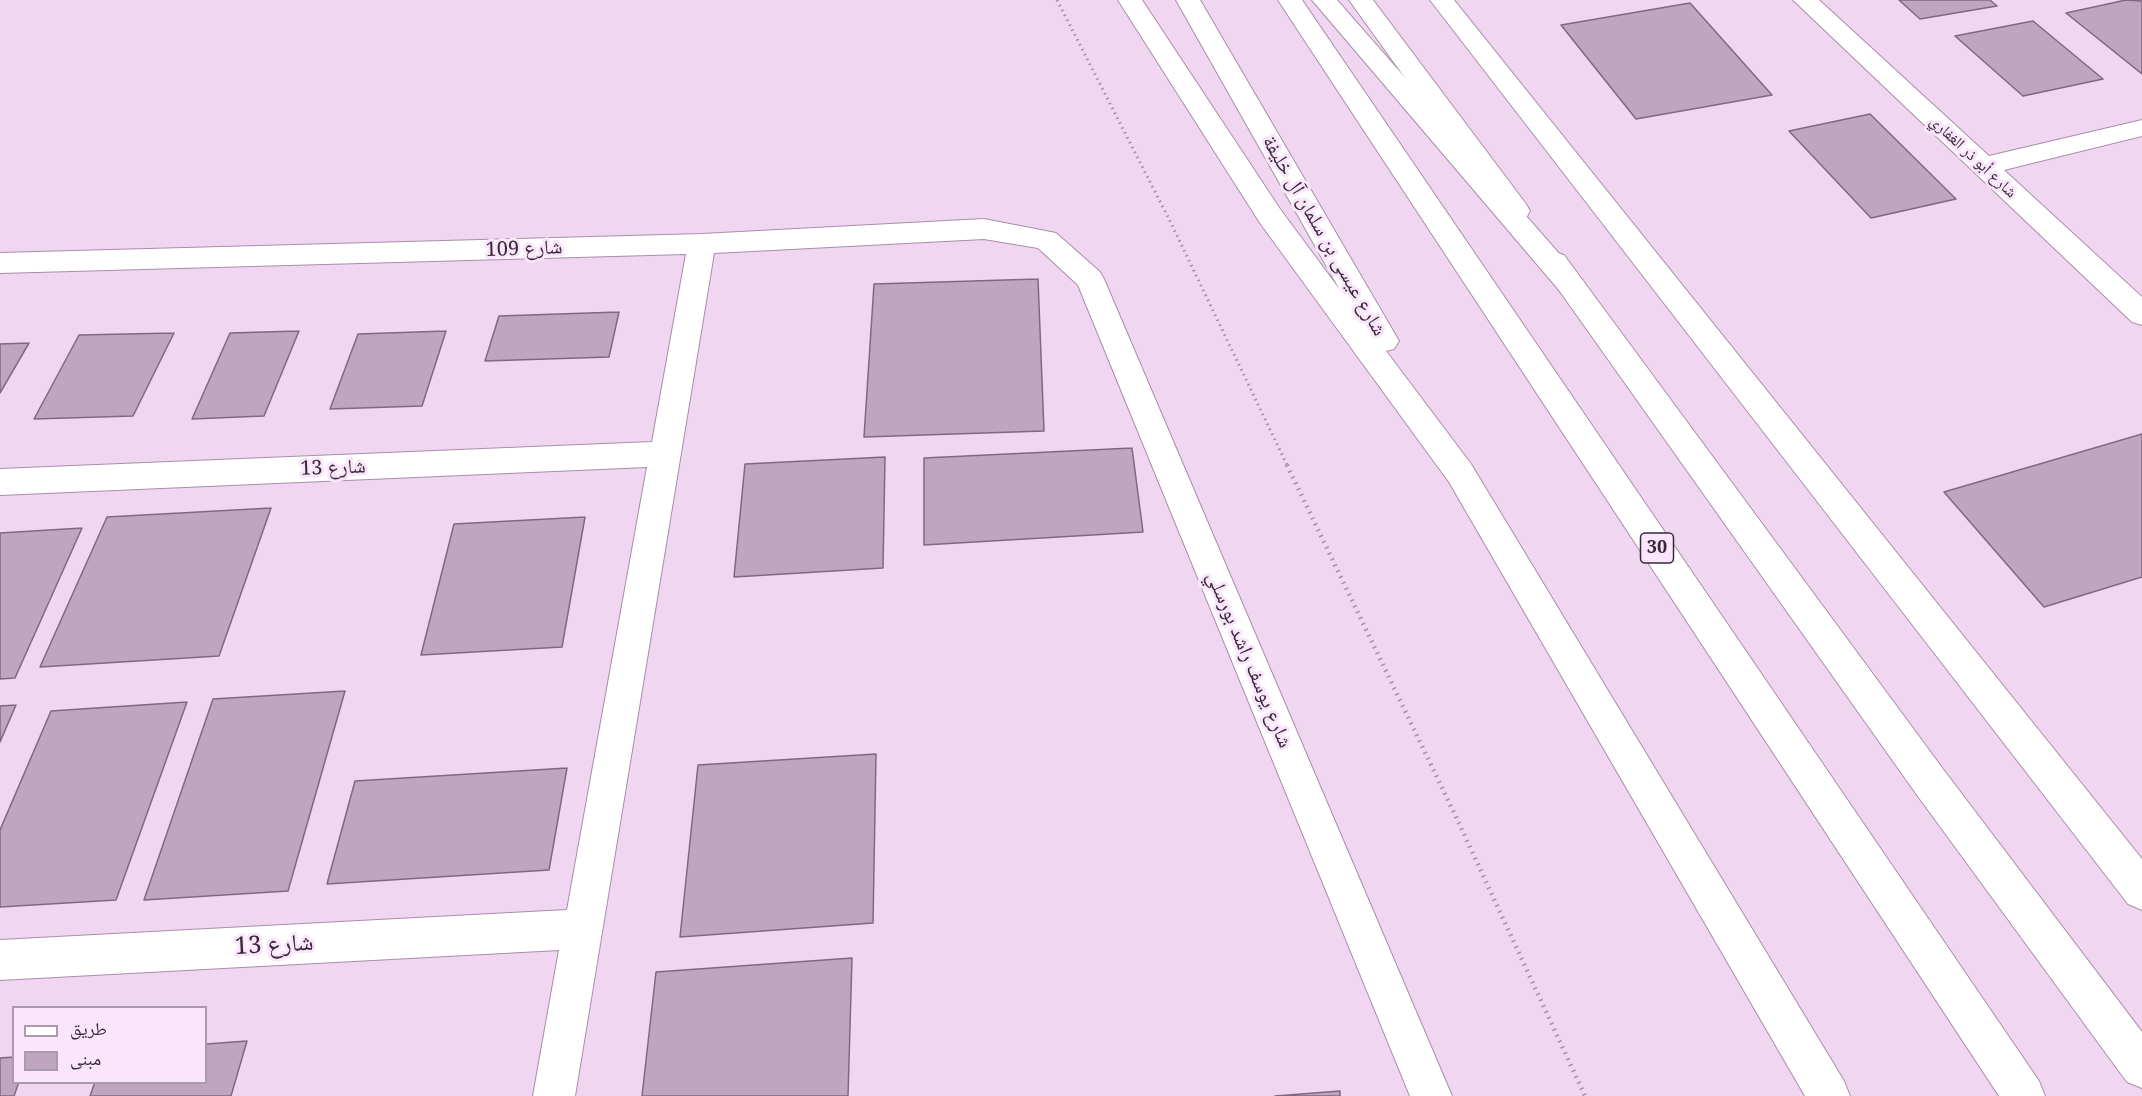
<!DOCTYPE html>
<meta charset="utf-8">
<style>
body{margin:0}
#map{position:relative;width:2142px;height:1096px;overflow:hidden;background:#f1d6f2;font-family:"Noto Serif","Noto Naskh Arabic",serif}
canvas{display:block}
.legend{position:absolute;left:12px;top:1006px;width:195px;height:78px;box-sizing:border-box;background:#fbe5fc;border:2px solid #ac9aac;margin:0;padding:8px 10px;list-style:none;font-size:18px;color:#352a35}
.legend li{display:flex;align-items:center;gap:12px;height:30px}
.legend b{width:30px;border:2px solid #ac9aac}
</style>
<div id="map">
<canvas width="2142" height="1096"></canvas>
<ul class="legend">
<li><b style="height:8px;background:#fff"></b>طريق</li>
<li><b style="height:16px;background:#c0a5c1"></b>مبنى</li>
</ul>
</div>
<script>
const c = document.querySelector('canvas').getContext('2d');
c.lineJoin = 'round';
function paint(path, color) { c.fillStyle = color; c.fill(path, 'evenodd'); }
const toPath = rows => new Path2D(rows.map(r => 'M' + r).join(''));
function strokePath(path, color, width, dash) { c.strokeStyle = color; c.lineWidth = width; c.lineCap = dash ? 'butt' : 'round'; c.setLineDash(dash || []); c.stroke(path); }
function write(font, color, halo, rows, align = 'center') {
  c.font = font + ' "Noto Serif","Noto Naskh Arabic",serif'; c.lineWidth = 6; c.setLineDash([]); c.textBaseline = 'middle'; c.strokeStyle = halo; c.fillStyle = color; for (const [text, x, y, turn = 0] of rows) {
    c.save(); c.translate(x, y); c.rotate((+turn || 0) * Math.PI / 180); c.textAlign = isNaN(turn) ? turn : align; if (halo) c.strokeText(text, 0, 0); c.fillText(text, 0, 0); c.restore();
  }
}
const building = toPath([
 [1899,0,1990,0,1997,6,1920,19,1899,0],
 [2126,0,2142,1,2142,74,2066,13,2126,0],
 [1690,3,1772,95,1636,119,1561,25,1690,3],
 [2033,21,2103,79,2023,96,1955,36,2033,21],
 [1870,114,1956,199,1871,218,1789,131,1870,114],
 [1038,279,1044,431,864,437,874,284,1038,279],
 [619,312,609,357,485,361,499,316,619,312],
 [299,331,264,416,192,419,230,333,299,331],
 [446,331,422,406,330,409,358,334,446,331],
 [174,333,133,416,34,419,79,335,174,333],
 [29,343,0,393,0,344,29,343],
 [2142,434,2142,577,2044,607,1944,492,2142,434],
 [1132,448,1143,532,924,545,924,458,1132,448],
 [885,457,883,568,734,577,745,464,885,457],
 [271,508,219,656,40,667,107,517,271,508],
 [585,517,562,647,421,655,454,524,585,517],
 [82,528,15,678,0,679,0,533,82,528],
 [345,691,288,891,144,900,213,699,345,691],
 [187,702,116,900,0,907,0,830,51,711,187,702],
 [16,705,0,742,0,706,16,705],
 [876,754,873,923,680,937,698,765,876,754],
 [567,768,549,870,327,884,355,781,567,768],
 [852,958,848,1096,642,1096,656,972,852,958],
 [247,1041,231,1096,90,1096,95,1082,206,1082,206,1044,247,1041],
 [14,1057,14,1082,19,1082,14,1096,0,1096,0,1058,14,1057],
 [1340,1091,1340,1096,1275,1096,1340,1091]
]);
const pathFar1 = toPath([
 [1057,0,1170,221,1288,467]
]);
const path = toPath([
 [1287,465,1457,819,1585,1096]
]);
const minor = toPath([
 [1430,0,1454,0,2142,859,2142,910,2128,904,1430,0],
 [1793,0,1819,0,1989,156,2142,120,2142,136,2004,170,2142,297,2142,325,2132,322,1793,0],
 [984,219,1056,233,1100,272,1104,279,1452,1096,1410,1096,1078,285,1038,248,984,239,714,253,575,1096,533,1096,559,950,0,980,0,940,567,910,647,467,0,495,0,469,652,442,686,254,0,273,0,253,702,234,984,219]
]);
const major = toPath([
 [1349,0,1373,0,1526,204,1530,211,1526,218,1516,220,1506,218,1349,0],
 [1554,252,1564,255,1943,769,2142,1032,2142,1088,2127,1082,1917,795,1544,269,1540,262,1544,255,1554,252]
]);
const highway = toPath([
 [1118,0,1142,0,1280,209,1340,290,1176,0,1200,0,1399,341,1394,349,1386,351,1471,464,1844,1081,1850,1096,1805,1096,1449,482,1260,223,1118,0],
 [1278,0,1302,0,2039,1081,2045,1096,1999,1096,1278,0],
 [1312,0,1337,0,1584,282,1588,289,1584,296,1574,299,1564,296,1312,0]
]);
const farStreetnames = [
 ["شارع أبو ذر الغفاري",1973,157,43]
];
const shields = [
 [1657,548,33]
];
const shieldNames = [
 ["30",1657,548]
];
const streetNames = [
 ["شارع عيسى بن سلمان آل خليفة",1324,236,60],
 ["شارع 109",524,249,-2],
 ["شارع 13",333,468,-2],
 ["شارع يوسف راشد بورسلي",1249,660,67]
];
const nearStreetnames = [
 ["شارع 13",274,945,-3]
];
paint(building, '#c0a5c1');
strokePath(building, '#816882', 1.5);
strokePath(minor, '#a88ea8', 2);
strokePath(major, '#a88ea8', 2);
strokePath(highway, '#a88ea8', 2);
strokePath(pathFar1, '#a48fa4', 3, [1.5, 4]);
strokePath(path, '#a48fa4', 4.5, [1.5, 5]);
paint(minor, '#fff');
paint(major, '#fff');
paint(highway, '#fff');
write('16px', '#352a35', '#fbe5fc', farStreetnames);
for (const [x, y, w] of shields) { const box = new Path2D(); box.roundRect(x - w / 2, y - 15, w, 30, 4.5); c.fillStyle = '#fbe5fc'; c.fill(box); strokePath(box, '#352a35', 1.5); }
write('bold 18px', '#352a35', null, shieldNames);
write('20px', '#352a35', '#fbe5fc', streetNames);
write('24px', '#352a35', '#fbe5fc', nearStreetnames);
</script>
